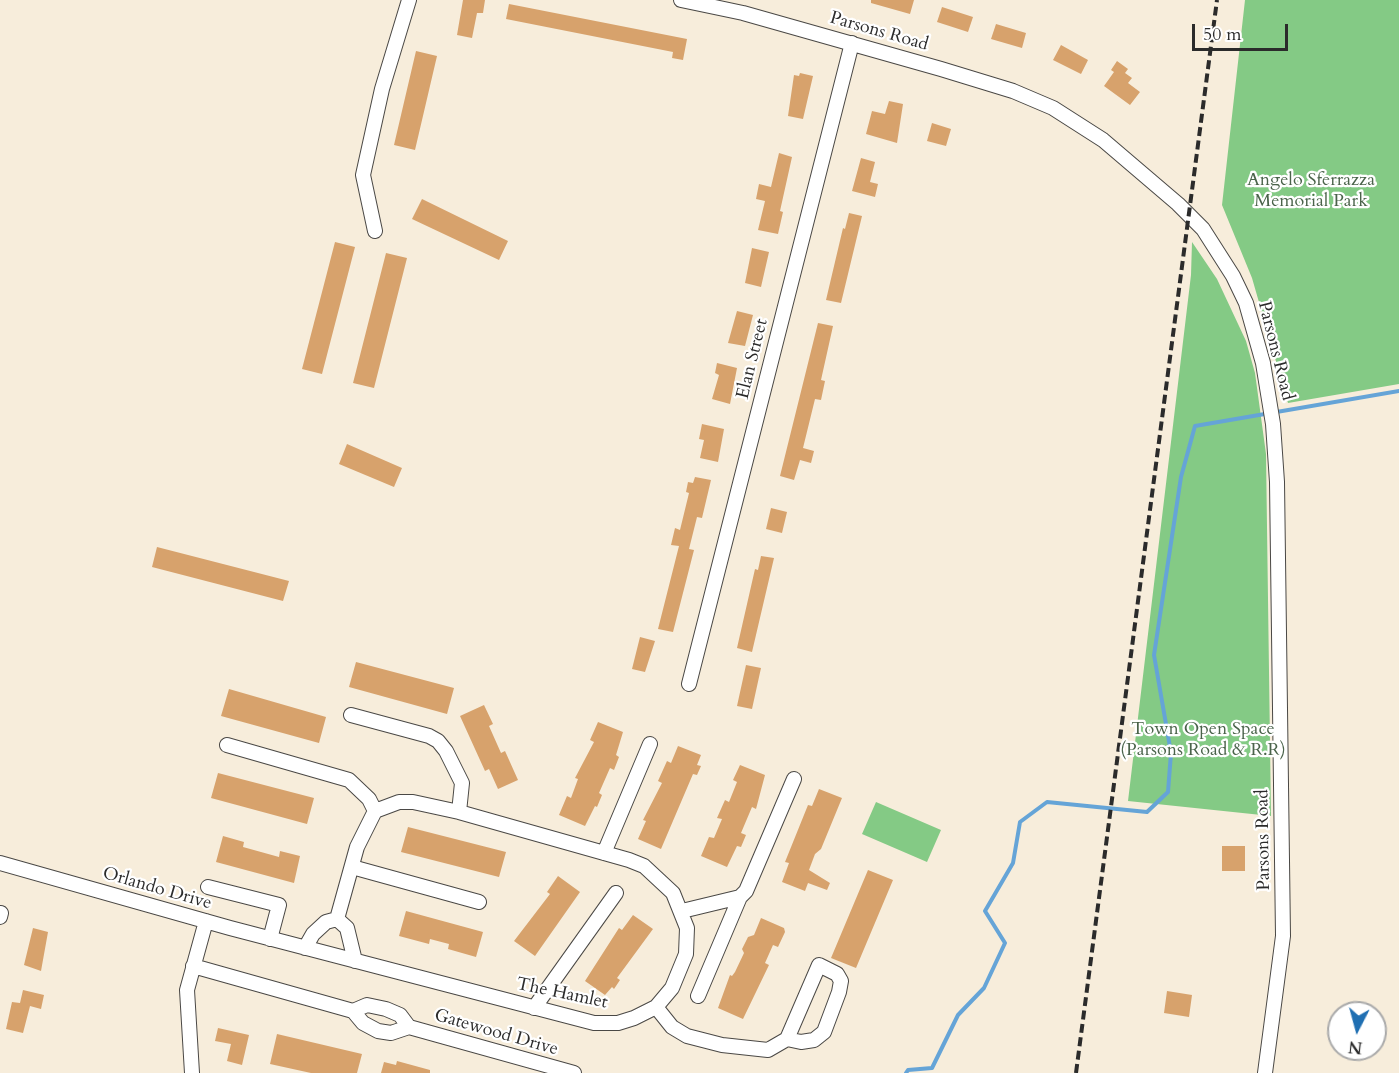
<!DOCTYPE html>
<style>
body{margin:0}
#map{position:relative;width:1399px;height:1073px;overflow:hidden;background:#f7eddb;font-family:Cardo,serif}
canvas{display:block}
.north{position:absolute;left:1327px;top:1001px;width:60px;height:60px;box-sizing:border-box;background:#fff;border:2px solid #aaa;border-radius:50%;rotate:186deg;font-size:16px;font-weight:700;line-height:24px;text-align:center;color:#2b2b2b}
.north::after{content:'';display:block;margin:auto;width:21px;height:27px;background:#1f6fb2;clip-path:polygon(50% 0,100% 100%,50% 72%,0 100%)}
.scale{position:absolute;left:1192px;top:24px;width:96px;height:27px;box-sizing:border-box;border:3px solid #2b2b2b;border-top:0;padding-left:8px;font-size:18px;line-height:21px;white-space:nowrap;color:#2b2b2b;-webkit-text-stroke:4px #fff;paint-order:stroke}
</style>
<div id="map">
<canvas width="1399" height="1073"></canvas>
<div class="north">N</div>
<div class="scale">50 m</div>
</div>
<script>
const c = document.querySelector('canvas').getContext('2d');
c.lineJoin = 'round';
function paint(path, color) { c.fillStyle = color; c.fill(path, 'evenodd'); }
const toPath = rows => new Path2D(rows.map(r => 'M' + r).join(''));
function strokePath(path, color, width, dash) { c.strokeStyle = color; c.lineWidth = width; c.lineCap = dash ? 'butt' : 'round'; c.setLineDash(dash || []); c.stroke(path); }
function write(font, color, halo, rows, align = 'center') {
  c.font = font + ' Cardo,serif'; c.lineWidth = 4.5; c.setLineDash([]); c.textBaseline = 'middle'; c.strokeStyle = halo; c.fillStyle = color; for (const [text, x, y, turn = 0] of rows) {
    c.save(); c.translate(x, y); c.rotate((+turn || 0) * Math.PI / 180); c.textAlign = isNaN(turn) ? turn : align; if (halo) c.strokeText(text, 0, 0); c.fillText(text, 0, 0); c.restore();
  }
}
const green = toPath([
 [1245,0,1399,0,1399,384,1288,403,1252,278,1222,205],
 [1192,242,1217,279,1246,341,1255,373,1266,454,1271,816,1128,801,1191,275],
 [876,802,941,830,927,862,862,834]
]);
const stream = toPath([
 [906,1073,908,1070,932,1068,958,1015,984,988,1005,943,985,911,1013,863,1020,822,1047,802,1147,812,1168,792,1171,753,1154,655,1181,477,1195,426,1399,391]
]);
const building = toPath([
 [463,0,485,0,483,13,477,13,472,38,457,35],
 [871,0,914,0,910,14,871,3],
 [509,4,687,39,683,60,672,58,673,52,506,19],
 [942,7,973,17,968,32,937,22],
 [996,24,1026,33,1022,48,991,39],
 [1061,45,1088,60,1081,74,1053,60],
 [416,51,437,56,415,150,394,145],
 [1117,61,1128,69,1125,73,1132,78,1128,83,1140,92,1130,105,1104,86,1114,72,1111,70],
 [800,73,813,76,803,119,788,116,794,75,799,76],
 [889,101,903,104,897,143,866,134,872,111,885,114],
 [932,123,951,129,946,146,927,141],
 [779,153,792,157,780,211,783,212,778,234,758,230,765,201,756,199,759,184,771,187],
 [861,158,875,162,870,182,878,184,875,197,852,191],
 [422,199,508,241,499,260,412,219],
 [849,213,862,216,841,303,826,300,843,228,845,229],
 [335,242,355,247,322,374,302,369],
 [752,248,769,252,761,287,745,283],
 [386,253,407,258,374,388,353,383],
 [737,311,753,315,745,346,728,343],
 [818,323,833,326,821,380,825,381,821,400,815,399,803,448,814,451,811,463,800,460,794,480,780,476],
 [717,363,737,368,730,404,712,399,719,375,715,373],
 [702,424,724,429,718,462,700,458,704,440,699,439],
 [347,444,402,468,394,487,339,464],
 [695,477,711,480,702,518,697,517,689,549,694,550,673,632,658,629,679,546,671,545,675,528,680,530,689,493,686,492,688,482,693,483],
 [771,508,787,512,782,533,766,529],
 [157,547,289,581,283,601,152,567],
 [761,556,774,558,752,652,737,648,755,569,758,570],
 [640,637,655,641,645,672,632,669],
 [356,662,454,688,447,714,349,687],
 [746,665,761,668,752,709,737,706],
 [229,689,326,717,319,743,221,716],
 [484,705,493,724,489,726,501,753,505,751,518,780,498,789,489,769,485,771,460,716],
 [598,722,623,732,616,755,619,757,614,770,610,768,599,793,602,795,597,807,595,806,585,826,559,815,567,796,571,798,578,779,575,778,594,742,590,740],
 [678,746,701,755,697,765,701,766,697,775,693,774,661,849,638,839,646,821,643,820,662,783,658,781,667,761,671,763],
 [740,765,765,775,756,809,752,807,741,833,746,835,741,847,737,846,727,867,701,856,709,837,714,838,722,819,717,818,725,800,729,802,737,782,733,780],
 [218,773,314,798,307,824,211,798],
 [819,789,842,798,821,849,815,854,809,870,830,883,827,890,808,883,805,891,782,882,789,863,785,862,808,805,812,806],
 [408,827,506,852,499,877,401,852],
 [223,836,244,842,243,847,279,857,280,851,300,856,294,883,216,862],
 [1222,846,1245,846,1245,871,1222,871],
 [868,870,893,880,856,968,831,958],
 [558,876,580,892,535,956,514,941,550,894,547,892],
 [406,911,483,932,476,957,448,949,449,944,430,939,429,944,399,936],
 [633,915,653,929,617,978,620,980,614,989,612,987,605,995,585,981,619,928,622,930],
 [761,918,784,928,785,932,778,947,773,945,765,963,769,965,743,1019,718,1008,730,975,732,976,735,972,744,953,742,949,748,937,754,935],
 [33,928,48,932,41,971,24,965],
 [23,990,44,995,41,1009,30,1006,23,1033,6,1029,12,1002,20,1003],
 [1167,991,1192,995,1189,1017,1164,1013],
 [218,1028,249,1035,242,1065,227,1061,231,1044,215,1041],
 [277,1034,362,1054,357,1073,311,1073,270,1064],
 [397,1061,430,1070,430,1073,381,1073,384,1062,396,1065]
]);
const minor = toPath([
 [681,0,743,13,941,69,1013,91,1053,108,1103,140,1178,204,1203,229,1233,276,1246,303,1263,363,1273,424,1277,482,1283,936,1265,1073],
 [375,231,363,175,382,89,409,0],
 [689,684,852,43],
 [351,715,429,736,438,741,446,751,462,783,459,812],
 [604,853,650,744],
 [0,863,230,928,594,1023,618,1023,634,1018,656,1007,672,988,686,954,687,928,673,893,644,866,629,860,459,812,413,802,399,802,375,811,369,799,349,780,227,745],
 [352,867,479,902],
 [208,887,279,905,270,939],
 [682,911,740,897,746,891,794,779],
 [0,917,1,913],
 [337,919,357,847,375,811],
 [337,919,347,928,355,961],
 [305,948,313,934,326,922,337,919],
 [193,966,353,1011,363,1023,378,1031,391,1033,409,1027,574,1073],
 [698,996,740,897],
 [656,1007,672,1027,687,1036,722,1045,768,1050,787,1039,819,965,837,974,841,981,839,992,824,1032,814,1040,801,1042,787,1039],
 [534,1008,616,893],
 [353,1011,367,1005,386,1009,400,1015,409,1027],
 [192,1073,187,990,206,921]
]);
const rail = toPath([
 [1076,1073,1217,0]
]);
const streetNames = [
 ["Parsons Road",879,32,16],
 ["Parsons Road",1275,351,76],
 ["Elan Street",753,359,-76],
 ["Parsons Road",1264,840,-91],
 ["Orlando Drive",157,889,16],
 ["The Hamlet",562,994,12],
 ["Gatewood Drive",496,1033,16]
];
const parkNames = [
 ["Angelo Sferrazza",1311,181],
 ["Memorial Park",1311,202],
 ["Town Open Space",1203,730],
 ["(Parsons Road & R.R)",1203,751]
];
paint(green, '#84ca85');
strokePath(stream, '#65a4d7', 4);
paint(building, '#d7a26c');
strokePath(minor, '#4a4845', 16);
strokePath(minor, '#fff', 14);
strokePath(rail, '#2b2b2b', 4, [9, 4.5]);
write('18px', '#2b2b2b', '#fff', streetNames);
write('18px', '#4a634a', '#fff', parkNames);
</script>
